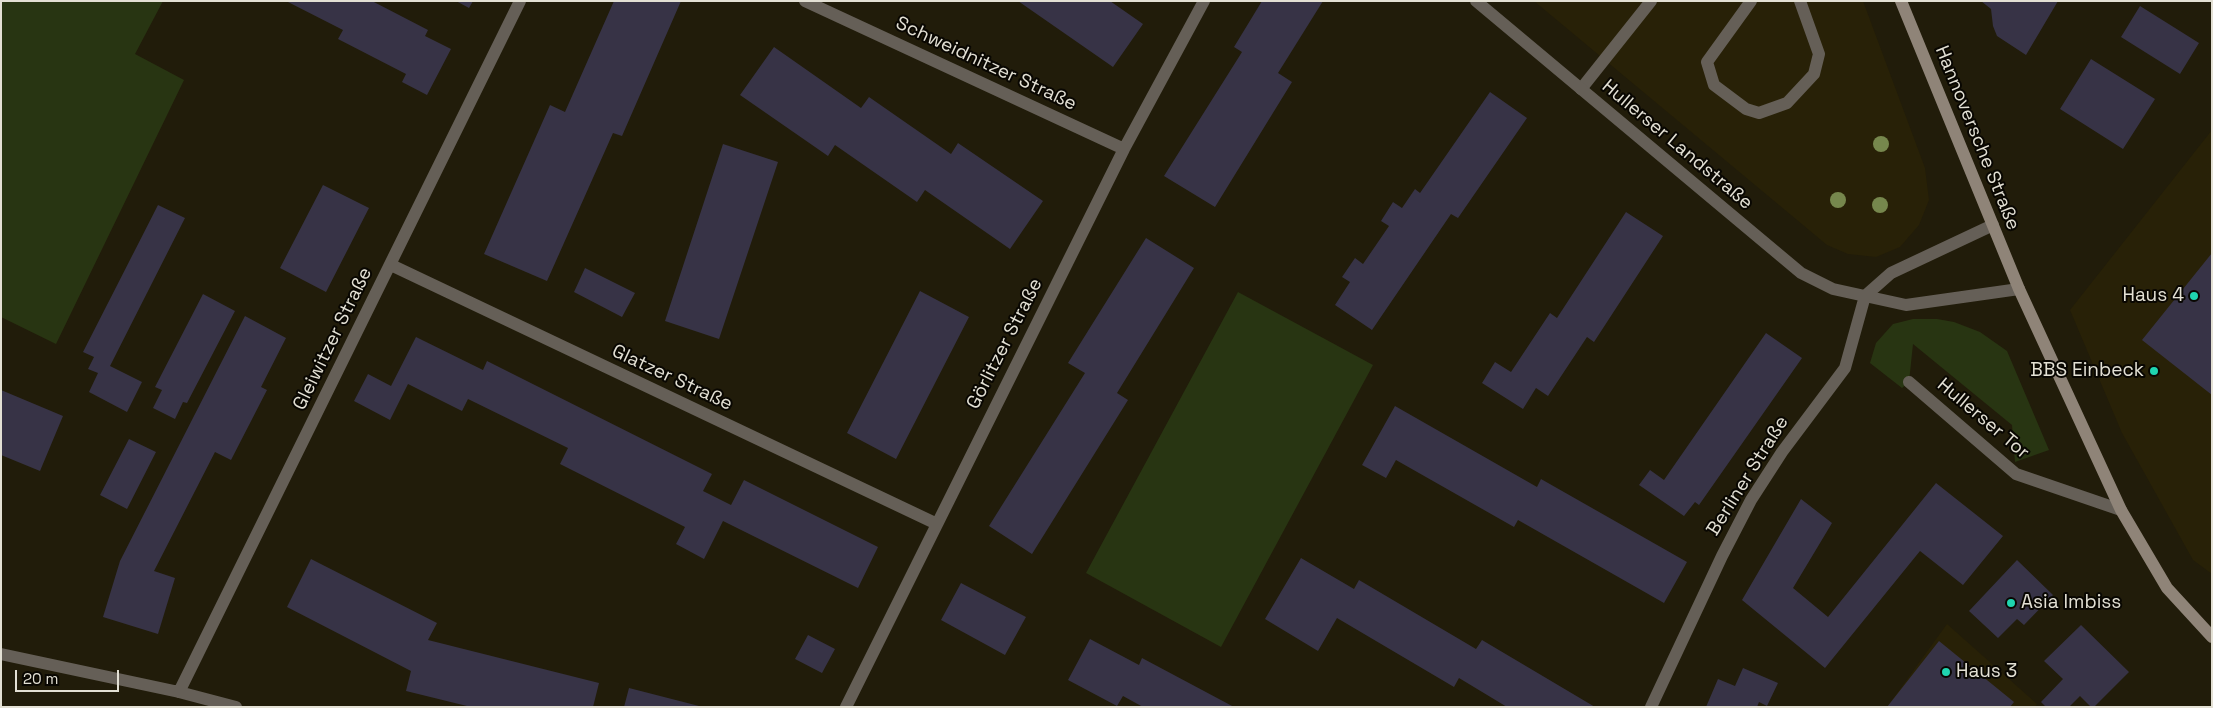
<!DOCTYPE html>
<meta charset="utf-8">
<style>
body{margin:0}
#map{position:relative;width:2213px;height:708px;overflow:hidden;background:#211c0a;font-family:"Space Grotesk",sans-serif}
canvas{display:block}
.frame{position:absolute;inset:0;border:2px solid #e3e0d4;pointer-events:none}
.scale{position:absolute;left:15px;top:670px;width:104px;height:22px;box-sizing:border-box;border:2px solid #e3e0d4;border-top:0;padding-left:6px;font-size:15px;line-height:18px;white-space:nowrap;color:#e3e0d4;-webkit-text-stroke:4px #090702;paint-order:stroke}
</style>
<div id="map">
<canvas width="2213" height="708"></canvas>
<div class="frame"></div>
<div class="scale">20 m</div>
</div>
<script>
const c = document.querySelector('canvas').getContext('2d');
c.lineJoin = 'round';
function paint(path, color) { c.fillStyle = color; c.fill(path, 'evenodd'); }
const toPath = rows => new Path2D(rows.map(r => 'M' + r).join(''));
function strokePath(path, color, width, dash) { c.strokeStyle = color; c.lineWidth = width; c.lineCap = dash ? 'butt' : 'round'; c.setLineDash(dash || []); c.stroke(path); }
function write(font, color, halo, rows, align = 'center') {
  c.font = font + ' "Space Grotesk",sans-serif'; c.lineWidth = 4; c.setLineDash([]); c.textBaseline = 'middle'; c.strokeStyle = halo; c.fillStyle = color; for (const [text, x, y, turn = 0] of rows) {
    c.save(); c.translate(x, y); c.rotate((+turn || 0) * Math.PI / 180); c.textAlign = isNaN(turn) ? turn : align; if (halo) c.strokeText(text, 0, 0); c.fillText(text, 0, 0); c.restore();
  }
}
const built = toPath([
 [1534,1,1863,1,1925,168,1929,200,1919,225,1900,247,1876,257,1848,254,1827,245],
 [2212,130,2212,574,2193,560,2122,433,2070,310],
 [1947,624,2037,704,2035,707,1887,707]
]);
const green = toPath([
 [1,1,163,1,135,54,184,80,56,344,1,317],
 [1238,292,1373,365,1221,647,1086,573],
 [1913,319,1937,319,1954,322,1980,332,2007,351,2049,450,2015,462,2012,425,1913,344,1909,382,1902,388,1870,363,1876,343,1893,324]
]);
const building = toPath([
 [286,1,372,1,428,30,425,36,451,49,427,95,402,82,406,74,338,39,343,30],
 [456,1,473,1,469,8],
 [614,1,681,1,622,136,613,133,547,281,484,254,550,105,565,112],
 [1018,1,1110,1,1143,24,1113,67],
 [1262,1,1323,1,1278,73,1292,82,1215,207,1164,176,1242,52,1234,47],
 [1981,1,2058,1,2026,55,1997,36,1993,26,1991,9],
 [2140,6,2199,43,2180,74,2121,37],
 [774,47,861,108,869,97,951,154,958,143,1043,201,1010,249,925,190,917,202,835,145,828,156,740,95],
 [2091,59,2155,99,2123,149,2060,109],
 [1490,92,1527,118,1458,218,1451,214,1372,330,1335,305,1350,282,1342,277,1355,258,1363,264,1389,226,1381,221,1393,202,1402,208,1415,189,1420,193],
 [723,144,778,162,719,339,665,321],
 [323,185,369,208,326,292,280,268],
 [158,205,185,218,110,366,142,382,127,412,89,392,98,373,88,369,94,357,83,352],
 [1626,212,1663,236,1594,342,1587,337,1548,396,1536,388,1523,409,1482,383,1495,362,1511,372,1550,313,1557,318],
 [1146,238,1194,268,1117,393,1128,400,1032,554,989,526,1085,373,1068,363],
 [2212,253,2212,395,2142,340],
 [585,268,635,293,622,317,574,292],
 [920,291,969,317,896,459,847,433],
 [203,294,235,311,187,403,183,402,175,419,153,408,162,390,155,387],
 [245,316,286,338,261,387,267,390,231,460,215,452,154,571,175,578,158,634,103,617,120,561],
 [1766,333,1802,358,1699,505,1695,502,1684,516,1639,485,1650,470,1664,480],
 [416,337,483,370,487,361,712,474,703,491,731,505,744,480,878,547,858,588,723,521,704,559,676,544,685,527,560,464,568,448,468,399,462,411,408,384,390,420,354,401,368,374,391,386],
 [1,390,63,416,40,471,1,455],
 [1395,406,1537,487,1541,479,1687,562,1664,603,1518,520,1514,527,1396,460,1386,478,1362,465],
 [129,439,156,452,127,509,100,495],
 [1936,483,2003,536,1963,585,1920,551,1825,668,1742,600,1801,499,1832,523,1793,588,1828,617],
 [1301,558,1354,589,1359,580,1476,649,1482,640,1595,707,1507,707,1459,678,1454,687,1337,618,1318,651,1265,619],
 [311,559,437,623,428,640,599,683,593,707,471,707,406,691,411,671,287,607],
 [2017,560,2053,595,2024,625,2017,619,1998,638,1969,611],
 [961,583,1026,617,1005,655,941,620],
 [2081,625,2129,672,2094,707,2091,707,2080,696,2069,707,2046,707,2041,702,2063,679,2044,661],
 [808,635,835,649,822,673,795,659],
 [1090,639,1139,665,1142,658,1234,707,1143,707,1123,696,1117,706,1068,680],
 [1939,641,2014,702,2010,707,1887,707],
 [1743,668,1778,683,1767,706,1759,702,1757,707,1706,707,1718,679,1735,686],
 [629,688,699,706,699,707,624,707]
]);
const lane = toPath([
 [1751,1,1707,62,1714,85,1746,109,1759,113,1787,103,1814,74,1819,54,1800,1],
 [1581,89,1651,1],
 [1909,382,2016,474,2121,510]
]);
const street = toPath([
 [805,1,1124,149],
 [1476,1,1801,273,1833,289,1906,305,2019,289],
 [391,265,937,524],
 [1865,296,1891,273,1993,225],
 [1,654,179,692,236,707],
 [179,692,520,1],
 [846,707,1124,149,1204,1],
 [1651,707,1722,556,1751,500,1782,452,1845,368,1865,296]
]);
const secondary = toPath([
 [1901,1,2019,289,2121,510,2167,588,2212,637]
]);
const trees = [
 [1881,144],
 [1838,200],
 [1880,205]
];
const markers = [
 [2194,296,5,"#1fd5b0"],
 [2154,371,5,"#1fd5b0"],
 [2011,603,5,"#1fd5b0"],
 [1946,672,5,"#1fd5b0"]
];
const streetNames = [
 ["Schweidnitzer Straße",986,64,25],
 ["Hannoversche Straße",1977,138,68],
 ["Hullerser Landstraße",1677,145,40],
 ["Gleiwitzer Straße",333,339,-64],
 ["Görlitzer Straße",1005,344,-63],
 ["Glatzer Straße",672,378,25],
 ["Hullerser Tor",1983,419,40],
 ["Berliner Straße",1748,476,-58]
];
const poiNames = [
 ["Haus 4",2184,296],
 ["BBS Einbeck",2144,371],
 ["Asia Imbiss",2021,603,"left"],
 ["Haus 3",1956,672,"left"]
];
paint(built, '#282107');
paint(green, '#283512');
paint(building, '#373346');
strokePath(lane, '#655f57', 12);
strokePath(street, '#655f57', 12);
strokePath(secondary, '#8f8478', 12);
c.fillStyle = '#76874d';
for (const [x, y] of trees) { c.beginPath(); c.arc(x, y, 8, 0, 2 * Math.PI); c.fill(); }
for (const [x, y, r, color] of markers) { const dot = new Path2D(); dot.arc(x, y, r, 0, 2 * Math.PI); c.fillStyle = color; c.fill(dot); strokePath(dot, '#090702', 2); }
write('19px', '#e3e0d4', '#090702', streetNames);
write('19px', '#e3e0d4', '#090702', poiNames, 'right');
</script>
